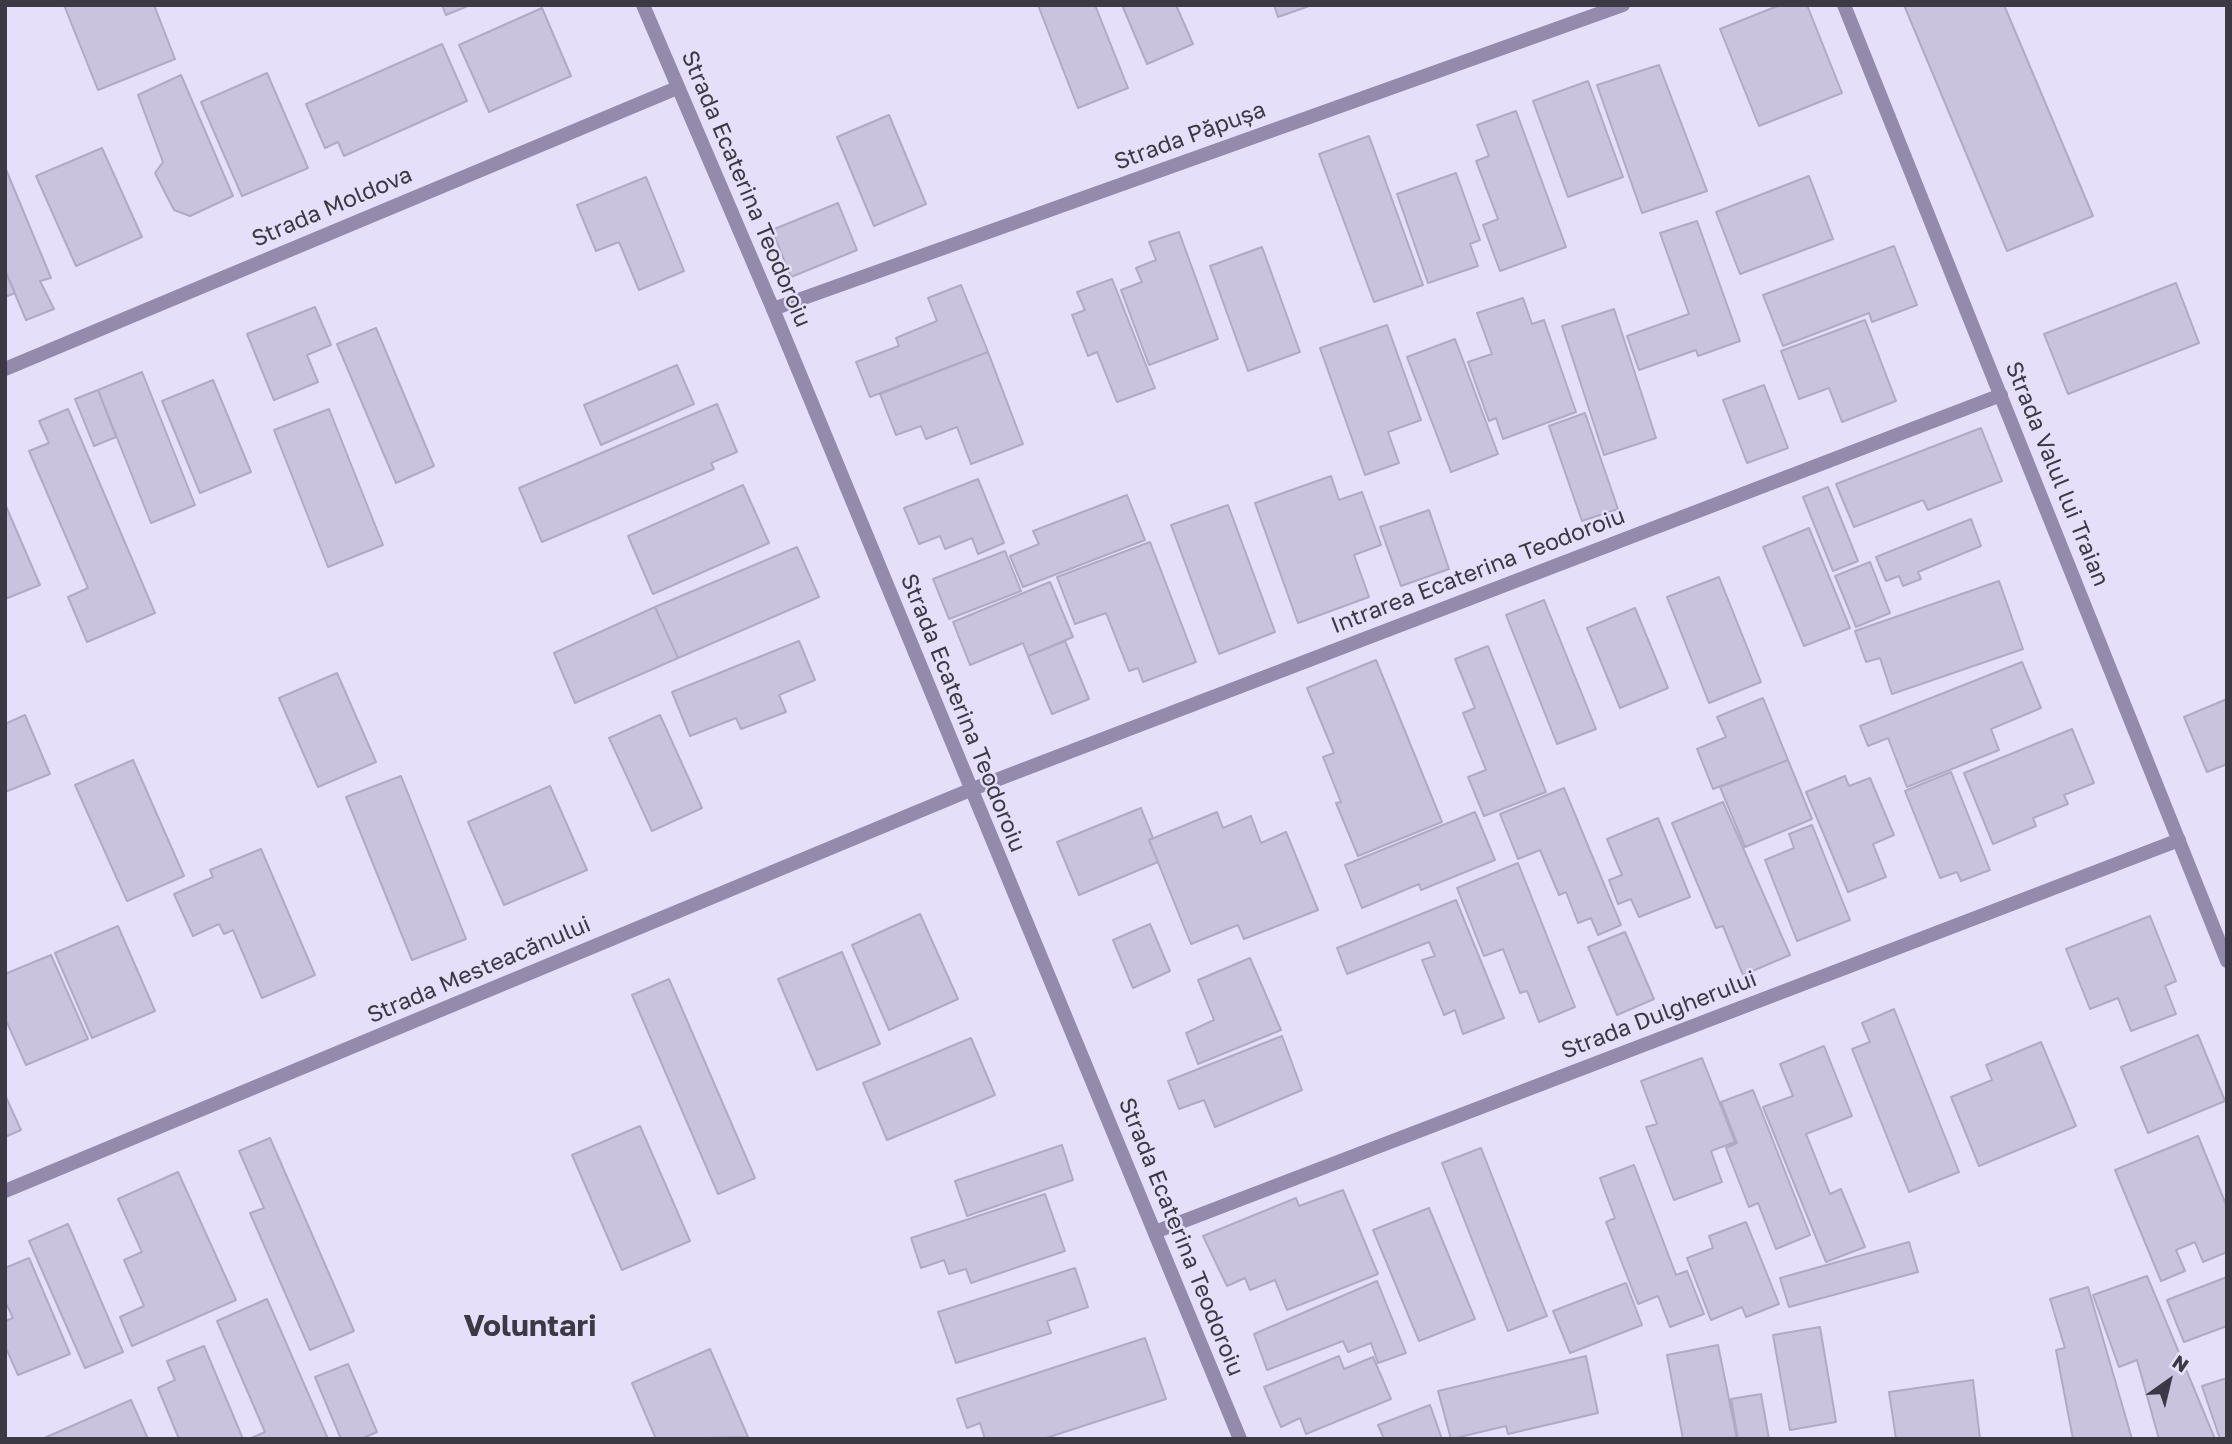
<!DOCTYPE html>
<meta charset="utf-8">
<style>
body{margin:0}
#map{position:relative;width:2232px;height:1444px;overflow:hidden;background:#e6dffa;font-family:"Golos Text",sans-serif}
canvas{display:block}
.frame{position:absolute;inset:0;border:7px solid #3c3944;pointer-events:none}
.north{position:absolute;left:2134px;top:1346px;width:70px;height:70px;-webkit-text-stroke:5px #e6dffa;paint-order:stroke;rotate:34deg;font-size:19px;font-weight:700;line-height:28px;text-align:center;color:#3c3944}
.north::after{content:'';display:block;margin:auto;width:24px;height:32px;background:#3c3944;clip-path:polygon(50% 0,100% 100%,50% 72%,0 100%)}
</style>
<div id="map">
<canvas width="2232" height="1444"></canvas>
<div class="frame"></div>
<div class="north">N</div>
</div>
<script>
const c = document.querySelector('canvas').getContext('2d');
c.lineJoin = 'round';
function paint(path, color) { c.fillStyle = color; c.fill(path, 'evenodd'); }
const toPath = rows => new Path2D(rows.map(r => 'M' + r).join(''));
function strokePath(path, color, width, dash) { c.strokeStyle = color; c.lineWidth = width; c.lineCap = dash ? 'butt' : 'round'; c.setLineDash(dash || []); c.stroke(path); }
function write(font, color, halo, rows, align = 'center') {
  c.font = font + ' "Golos Text",sans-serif'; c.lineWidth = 5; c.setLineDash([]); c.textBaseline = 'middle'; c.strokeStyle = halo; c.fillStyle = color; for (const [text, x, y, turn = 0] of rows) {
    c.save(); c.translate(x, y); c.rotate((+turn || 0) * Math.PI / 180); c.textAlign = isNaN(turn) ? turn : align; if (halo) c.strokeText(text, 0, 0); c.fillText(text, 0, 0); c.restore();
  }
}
const building = toPath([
 [64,5,154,5,175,59,98,90,64,5],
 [442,5,470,5,446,15,442,5],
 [1038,5,1095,5,1128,88,1078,108,1038,5],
 [1122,5,1176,5,1193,44,1147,64,1122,5],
 [1274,5,1312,5,1278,17,1274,5],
 [1780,5,1807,5,1842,93,1759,126,1720,29,1780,5],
 [1904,5,2004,5,2093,216,2007,251,1904,5],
 [542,8,571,76,489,112,459,45,542,8],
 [442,44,467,101,344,156,338,142,325,148,306,104,442,44],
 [1659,65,1707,191,1642,213,1597,85,1659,65],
 [267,73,308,168,242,196,201,102,267,73],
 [181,75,233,196,190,216,174,210,155,173,163,162,138,95,181,75],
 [1588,81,1623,177,1568,197,1533,101,1588,81],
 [1516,111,1566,247,1500,271,1483,225,1498,219,1476,161,1489,156,1477,125,1516,111],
 [889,115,926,204,874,226,837,137,889,115],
 [1369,136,1423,285,1374,302,1319,154,1369,136],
 [102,148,142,237,76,266,36,176,102,148],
 [5,167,51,278,40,281,54,309,26,320,5,270,5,167],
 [1456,173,1480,240,1470,244,1478,266,1428,283,1397,194,1456,173],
 [1809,176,1833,239,1740,274,1716,212,1809,176],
 [646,177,684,271,639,290,619,242,596,251,577,205,646,177],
 [838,203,857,250,791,277,772,230,838,203],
 [1697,221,1740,341,1698,356,1696,350,1639,370,1627,336,1689,314,1660,233,1697,221],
 [1179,232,1218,339,1149,365,1121,290,1142,282,1136,268,1156,260,1149,242,1179,232],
 [1894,246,1917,305,1872,322,1869,313,1783,346,1763,295,1894,246],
 [1262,247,1300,352,1248,371,1210,266,1262,247],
 [5,270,15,293,5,297,5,270],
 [1112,279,1155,388,1117,402,1097,352,1088,356,1072,315,1085,310,1077,292,1112,279],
 [2176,283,2199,343,2068,394,2044,334,2176,283],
 [961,285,988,352,870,397,856,362,899,346,896,338,937,321,928,298,961,285],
 [1523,298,1532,324,1544,320,1576,412,1503,439,1496,418,1489,421,1468,362,1492,354,1477,313,1523,298],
 [315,307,331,345,307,355,318,382,274,400,247,334,315,307],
 [1614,309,1656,438,1604,455,1562,326,1614,309],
 [1865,320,1896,401,1842,422,1829,388,1799,399,1781,351,1865,320],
 [1387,325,1421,420,1388,432,1399,463,1365,475,1320,348,1387,325],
 [376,328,434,466,396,483,337,344,376,328],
 [1455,339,1498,454,1451,472,1407,357,1455,339],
 [988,352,1023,444,971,464,957,427,926,439,921,426,896,435,880,394,988,352],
 [677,365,694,404,601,445,584,405,677,365],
 [142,372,195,505,151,523,98,390,142,372],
 [213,380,251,472,200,493,162,401,213,380],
 [1764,385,1788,448,1747,463,1723,400,1764,385],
 [98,390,116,437,94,446,75,399,98,390],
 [717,404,737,452,711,463,714,469,542,542,519,488,717,404],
 [68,409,155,613,87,642,68,597,88,588,29,451,49,443,39,421,68,409],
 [329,409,383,545,328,567,274,430,329,409],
 [1585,413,1618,509,1582,521,1549,426,1585,413],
 [1981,428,2002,481,1928,510,1923,500,1854,527,1836,484,1981,428],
 [1331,476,1339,500,1362,492,1381,545,1354,555,1369,597,1298,623,1255,503,1331,476],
 [978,479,1004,543,978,554,972,538,945,549,940,536,919,544,904,508,978,479],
 [743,485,769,543,653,594,628,536,743,485],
 [1828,487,1858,561,1833,571,1803,497,1828,487],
 [1127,495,1145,540,1023,587,1010,556,1039,544,1033,531,1127,495],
 [5,504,40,585,5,599,5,504],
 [1228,505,1275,632,1219,654,1171,525,1228,505],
 [1429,510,1449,569,1401,586,1380,527,1429,510],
 [1971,519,1981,546,1918,572,1921,579,1903,586,1899,576,1886,581,1876,557,1971,519],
 [1809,528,1850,628,1804,646,1763,547,1809,528],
 [1150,542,1196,662,1143,682,1138,668,1129,671,1106,613,1075,624,1057,577,1150,542],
 [797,547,819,597,678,658,655,607,797,547],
 [1005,551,1021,591,949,619,933,579,1005,551],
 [1870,562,1890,613,1856,627,1835,576,1870,562],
 [1719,577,1761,682,1709,703,1667,597,1719,577],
 [1999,581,2023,649,1892,694,1880,658,1866,662,1855,631,1999,581],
 [1050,582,1073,637,1028,656,1023,643,970,665,953,622,1050,582],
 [1544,600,1596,729,1557,744,1506,615,1544,600],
 [655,607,678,658,575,703,554,653,655,607],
 [1635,608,1668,688,1620,708,1587,628,1635,608],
 [799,641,815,680,779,695,786,712,741,729,736,718,690,736,672,692,799,641],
 [1065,641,1089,699,1052,714,1028,656,1065,641],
 [1488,646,1546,792,1484,816,1468,777,1486,770,1463,713,1475,708,1455,659,1488,646],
 [1376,660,1442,822,1358,856,1336,803,1341,802,1323,757,1334,753,1307,688,1376,660],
 [2022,662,2041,708,1991,729,1999,750,1907,787,1888,738,1868,746,1860,726,2022,662],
 [337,673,376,762,318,787,279,698,337,673],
 [1763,698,1788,760,1713,789,1697,749,1726,737,1717,717,1763,698],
 [2227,699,2227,764,2207,772,2184,717,2227,699],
 [25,715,50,774,5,792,5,724,25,715],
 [660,715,702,808,652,831,609,738,660,715],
 [2072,729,2094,783,2064,795,2068,804,2033,818,2036,826,1993,844,1964,773,2072,729],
 [133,760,184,876,127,901,75,785,133,760],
 [1788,760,1812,819,1745,847,1720,787,1788,760],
 [1951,772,1990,870,1961,881,1957,872,1940,878,1905,791,1951,772],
 [401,776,466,939,412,960,346,797,401,776],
 [1845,776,1849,786,1870,778,1894,835,1873,844,1886,877,1848,892,1806,792,1845,776],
 [550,786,587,870,504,905,468,822,550,786],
 [1564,788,1621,925,1598,935,1591,918,1578,923,1566,892,1559,895,1540,850,1518,859,1500,814,1564,788],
 [1723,802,1790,955,1743,975,1723,926,1716,928,1672,823,1723,802],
 [1141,808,1153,838,1149,840,1158,862,1079,895,1057,842,1141,808],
 [1217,812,1223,828,1251,816,1261,843,1286,832,1318,910,1244,939,1238,925,1191,944,1149,840,1217,812],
 [1475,812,1495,860,1421,890,1419,884,1362,908,1345,865,1475,812],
 [1658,818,1690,897,1639,917,1631,899,1618,904,1609,880,1622,875,1607,839,1658,818],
 [1812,825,1850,920,1797,941,1765,860,1794,848,1789,834,1812,825],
 [261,849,315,975,262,998,233,930,224,934,219,924,193,936,174,894,213,877,210,870,261,849],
 [1518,863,1575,1007,1539,1022,1527,991,1520,993,1503,949,1484,956,1457,888,1518,863],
 [1456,900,1504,1018,1463,1034,1455,1010,1444,1015,1422,960,1435,956,1429,942,1347,974,1337,948,1456,900],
 [920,914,958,999,889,1030,852,945,920,914],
 [2150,916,2176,981,2165,986,2176,1014,2131,1031,2118,998,2090,1009,2066,949,2150,916],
 [1150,924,1170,971,1133,988,1113,940,1150,924],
 [118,926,155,1011,92,1038,55,953,118,926],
 [1625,932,1654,999,1617,1015,1588,947,1625,932],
 [842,952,880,1044,817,1070,778,979,842,952],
 [51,955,88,1039,26,1065,5,1018,5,974,51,955],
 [1250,958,1281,1030,1198,1064,1186,1033,1214,1020,1198,980,1250,958],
 [669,979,755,1178,718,1194,632,995,669,979],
 [1894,1009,1959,1172,1909,1192,1852,1049,1870,1042,1862,1023,1894,1009],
 [2198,1035,2225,1101,2148,1133,2121,1067,2198,1035],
 [1282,1036,1302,1090,1215,1127,1204,1100,1179,1109,1168,1081,1282,1036],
 [971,1038,995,1095,887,1140,863,1083,971,1038],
 [2041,1042,2076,1126,1979,1166,1951,1097,1992,1080,1986,1065,2041,1042],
 [1824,1046,1852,1116,1806,1134,1830,1194,1841,1189,1865,1247,1826,1262,1763,1107,1793,1096,1780,1064,1824,1046],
 [1702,1058,1735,1142,1711,1151,1722,1182,1674,1200,1646,1127,1657,1124,1641,1081,1702,1058],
 [1753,1090,1810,1235,1776,1249,1758,1203,1749,1207,1726,1148,1737,1143,1721,1102,1753,1090],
 [5,1095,21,1130,5,1137,5,1095],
 [640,1126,690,1241,622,1270,572,1155,640,1126],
 [2198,1136,2227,1207,2227,1252,2203,1262,2195,1242,2176,1250,2185,1271,2161,1281,2115,1170,2198,1136],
 [270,1138,354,1331,310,1350,250,1213,264,1208,239,1151,270,1138],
 [1062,1145,1073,1180,967,1216,955,1181,1062,1145],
 [1481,1148,1547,1316,1508,1331,1442,1163,1481,1148],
 [1634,1165,1676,1275,1687,1271,1704,1314,1670,1327,1658,1296,1638,1304,1606,1222,1615,1218,1600,1178,1634,1165],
 [178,1172,236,1300,132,1346,120,1317,144,1306,124,1260,142,1252,118,1199,178,1172],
 [1343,1190,1378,1274,1287,1310,1275,1280,1250,1290,1245,1278,1227,1286,1203,1236,1296,1198,1299,1206,1343,1190],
 [1045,1194,1065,1251,971,1283,966,1269,949,1274,944,1260,921,1268,911,1238,1045,1194],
 [1429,1208,1475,1319,1419,1341,1373,1230,1429,1208],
 [1746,1222,1779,1304,1746,1317,1742,1307,1711,1320,1687,1258,1713,1248,1709,1236,1746,1222],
 [68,1224,123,1352,85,1368,29,1241,68,1224],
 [1909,1242,1918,1272,1789,1307,1780,1278,1909,1242],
 [29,1258,70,1354,18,1375,5,1346,5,1321,13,1318,5,1301,5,1268,29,1258],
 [1075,1268,1088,1307,1047,1321,1051,1333,956,1363,938,1312,1075,1268],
 [2147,1276,2215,1439,2159,1439,2137,1360,2119,1367,2093,1295,2147,1276],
 [2227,1277,2227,1326,2184,1342,2167,1300,2227,1277],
 [1377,1281,1406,1353,1378,1363,1371,1343,1348,1352,1343,1341,1267,1370,1254,1334,1377,1281],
 [1626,1283,1642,1325,1570,1353,1553,1311,1626,1283],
 [2088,1287,2132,1439,2073,1439,2056,1350,2065,1348,2050,1299,2088,1287],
 [267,1299,328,1439,249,1439,265,1432,217,1321,267,1299],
 [1820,1327,1836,1422,1790,1430,1773,1335,1820,1327],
 [1145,1338,1166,1399,1043,1439,985,1439,980,1423,967,1428,957,1399,1145,1338],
 [1718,1345,1737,1439,1683,1439,1667,1355,1718,1345],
 [204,1346,243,1439,179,1439,158,1388,175,1380,167,1361,204,1346],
 [710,1349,748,1437,656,1439,632,1383,710,1349],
 [1339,1356,1344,1369,1373,1357,1391,1399,1306,1434,1300,1418,1281,1427,1264,1387,1339,1356],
 [1586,1356,1598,1413,1508,1434,1506,1426,1451,1439,1438,1391,1586,1356],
 [348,1364,377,1432,361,1439,341,1439,315,1377,348,1364],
 [2227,1378,2227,1439,2220,1439,2202,1386,2227,1378],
 [1973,1380,1980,1439,1896,1439,1889,1392,1973,1380],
 [1761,1394,1769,1439,1738,1439,1731,1399,1761,1394],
 [131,1400,148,1439,42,1439,131,1400],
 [1430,1405,1442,1439,1384,1439,1378,1425,1430,1405]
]);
const minor = toPath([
 [1844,5,2227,961],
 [773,309,1623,5],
 [5,369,677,88],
 [5,1191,970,790,2001,395],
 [1155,1232,2179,840]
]);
const tertiary = toPath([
 [643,5,773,309,1240,1439]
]);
const streetNames = [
 ["Strada Păpușa",1190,136,-20],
 ["Strada Ecaterina Teodoroiu",746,189,67],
 ["Strada Moldova",332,207,-23],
 ["Strada Valul lui Traian",2057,474,68],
 ["Intrarea Ecaterina Teodoroiu",1478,571,-21],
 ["Strada Ecaterina Teodoroiu",963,713,68],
 ["Strada Mesteacănului",479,970,-23],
 ["Strada Dulgherului",1659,1015,-21],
 ["Strada Ecaterina Teodoroiu",1181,1237,68]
];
const districtNames = [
 ["Voluntari",530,1326]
];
paint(building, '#cac3de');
strokePath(building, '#b1aac4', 2);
strokePath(minor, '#938aac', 14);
strokePath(tertiary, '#938aac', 14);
write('23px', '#3c3944', '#e6dffa', streetNames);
write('bold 30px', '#3c3944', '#e6dffa', districtNames);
</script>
